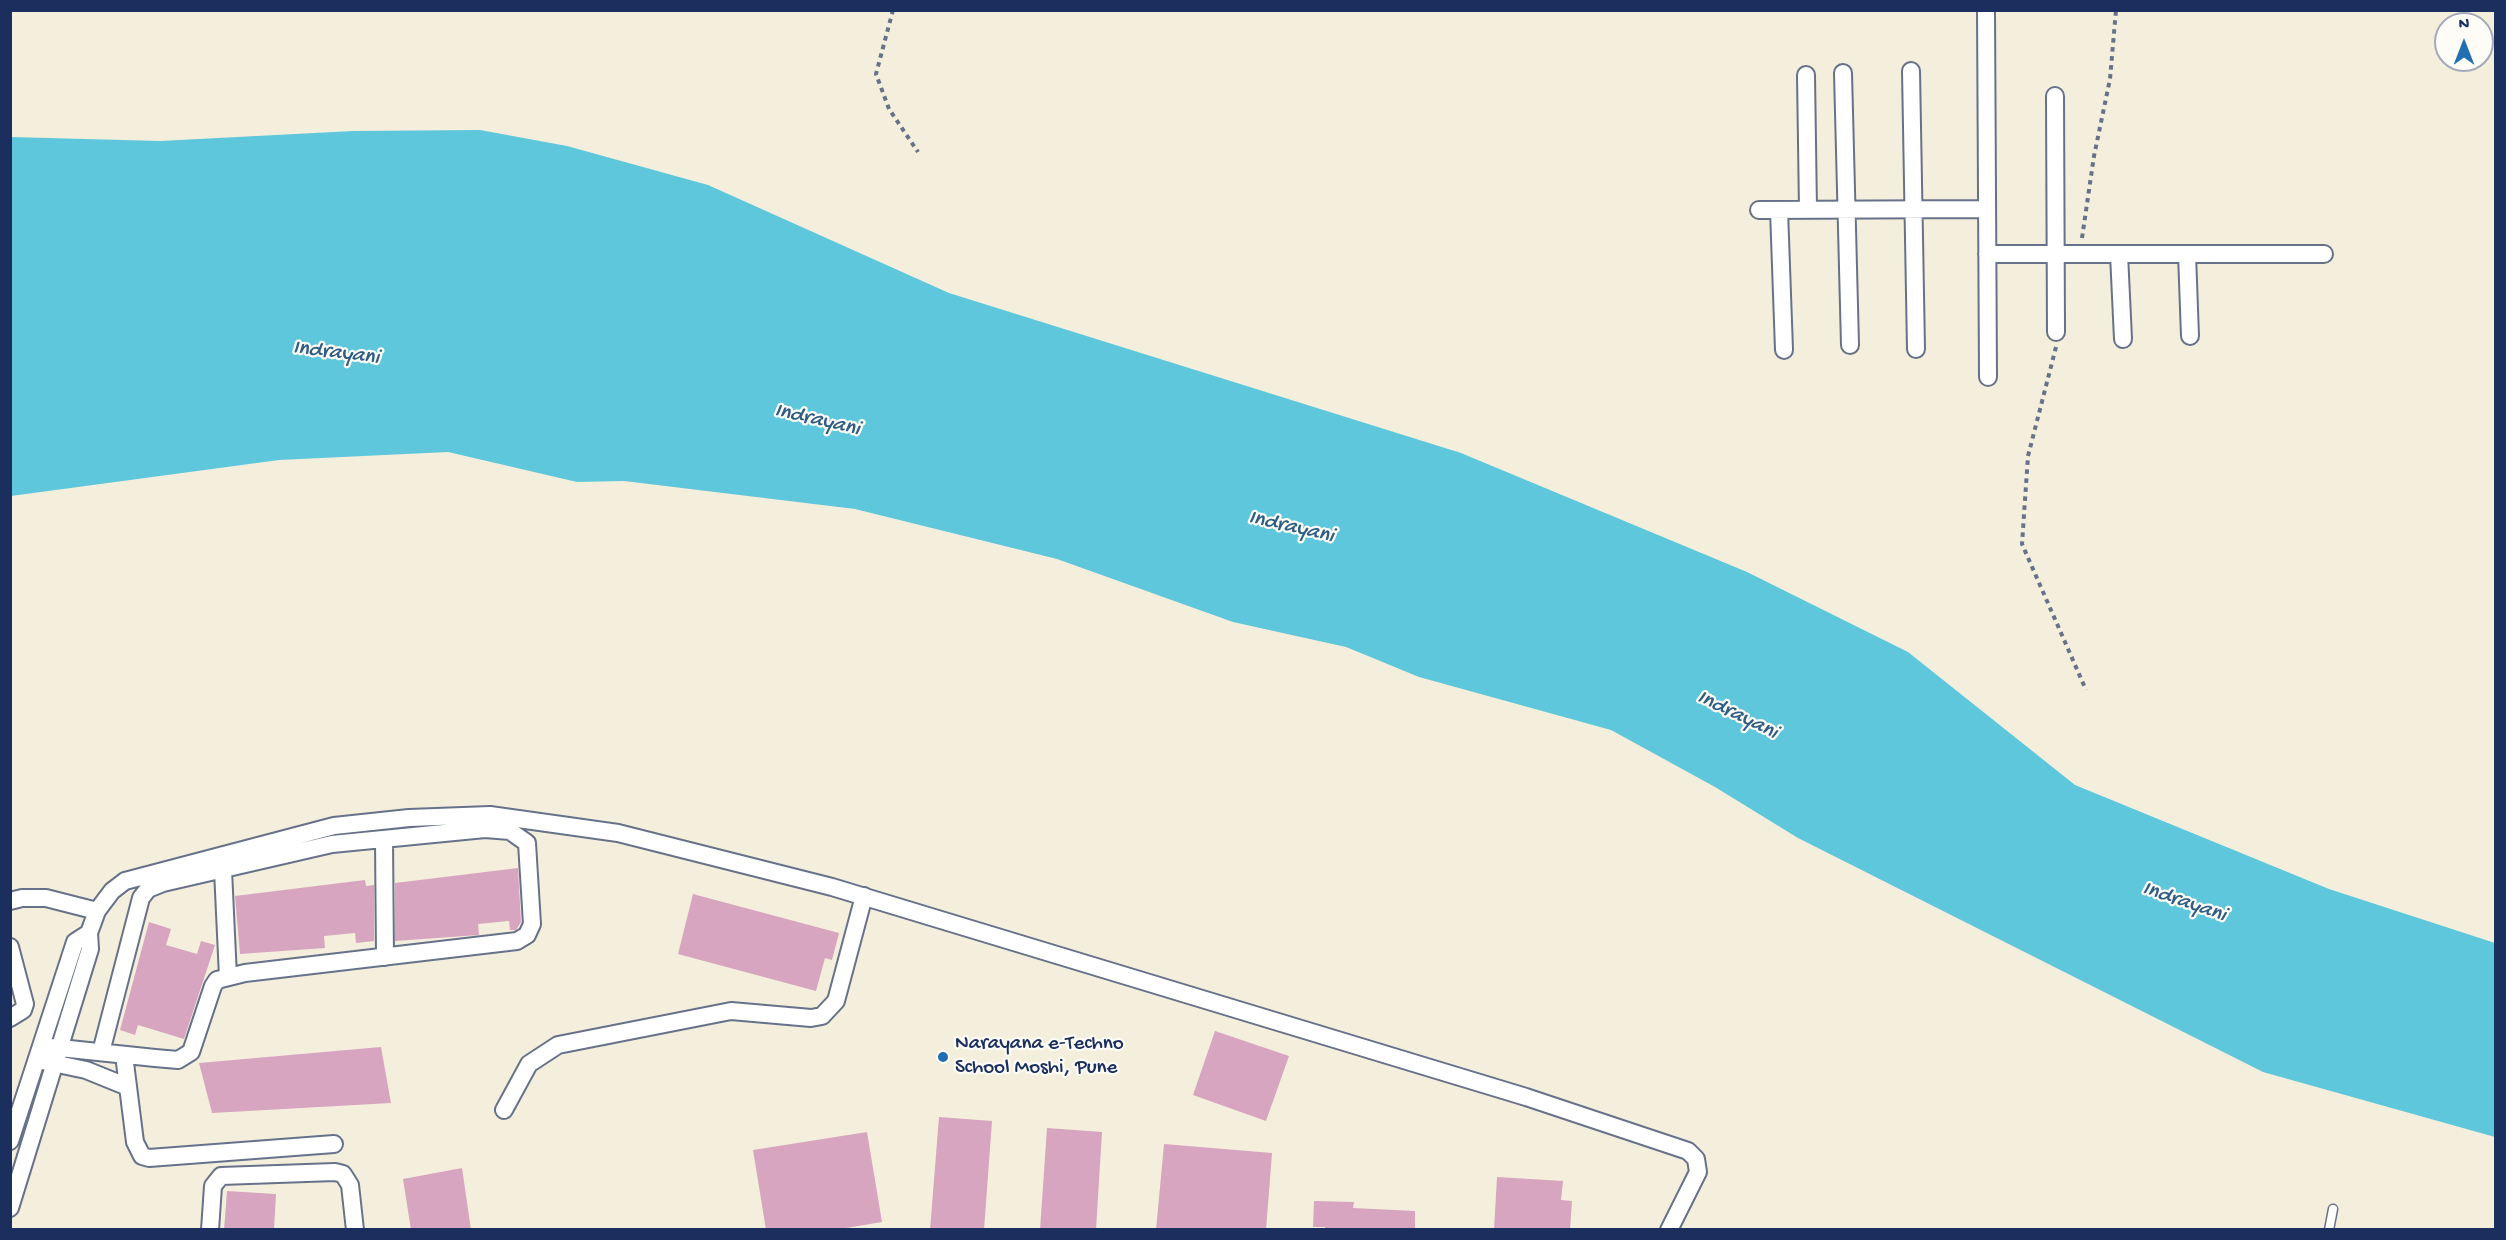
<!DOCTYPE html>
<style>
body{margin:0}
#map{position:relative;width:2506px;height:1240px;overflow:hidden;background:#f4efdc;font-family:"Gochi Hand",sans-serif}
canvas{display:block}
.frame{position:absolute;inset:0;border:12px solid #1b2f5e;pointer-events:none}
.north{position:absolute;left:2434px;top:12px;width:60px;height:60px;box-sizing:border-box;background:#fdfcf7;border:2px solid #a3aaba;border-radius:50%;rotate:0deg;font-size:16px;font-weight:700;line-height:24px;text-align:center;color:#1b2f5e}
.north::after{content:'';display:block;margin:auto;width:21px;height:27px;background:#1f6fb2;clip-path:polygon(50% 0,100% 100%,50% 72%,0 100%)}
</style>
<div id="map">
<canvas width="2506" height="1240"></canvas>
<div class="frame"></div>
<div class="north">N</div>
</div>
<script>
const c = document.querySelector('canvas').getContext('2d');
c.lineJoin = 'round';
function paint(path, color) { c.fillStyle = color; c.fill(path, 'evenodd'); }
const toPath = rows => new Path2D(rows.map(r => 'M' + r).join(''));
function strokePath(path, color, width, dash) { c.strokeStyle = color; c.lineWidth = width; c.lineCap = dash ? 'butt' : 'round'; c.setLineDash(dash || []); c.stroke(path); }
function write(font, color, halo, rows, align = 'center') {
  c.font = font + ' "Gochi Hand",sans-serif'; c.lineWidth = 4.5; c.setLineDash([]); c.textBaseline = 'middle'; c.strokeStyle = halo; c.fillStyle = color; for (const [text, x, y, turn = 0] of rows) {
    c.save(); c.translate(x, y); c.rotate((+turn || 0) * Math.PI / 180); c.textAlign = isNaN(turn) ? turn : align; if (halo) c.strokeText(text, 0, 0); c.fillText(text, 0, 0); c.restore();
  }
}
const water = toPath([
 [480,130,567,146,708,185,949,293,1461,453,1747,572,1908,652,2075,785,2329,889,2495,943,2495,1137,2263,1072,1798,838,1715,787,1611,730,1419,677,1346,647,1233,622,1057,559,855,509,624,481,577,482,448,452,279,460,11,496,11,137,160,141,353,131]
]);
const building = toPath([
 [518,868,521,922,516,930,510,930,509,921,478,924,479,935,395,941,395,883],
 [365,880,366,886,374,885,374,941,356,943,355,933,324,936,325,948,240,954,235,896],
 [693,894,839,933,832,960,825,958,816,991,678,954],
 [149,922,171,929,166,945,197,954,201,941,215,945,184,1039,138,1025,135,1035,120,1030],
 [1215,1031,1289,1056,1266,1121,1193,1095],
 [381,1047,391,1103,212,1113,199,1063],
 [939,1117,992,1121,984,1230,930,1230],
 [1047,1128,1102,1132,1096,1230,1040,1230],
 [867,1132,882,1222,834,1230,766,1230,753,1150],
 [1164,1144,1272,1153,1266,1230,1156,1230],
 [462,1168,471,1230,411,1230,403,1179],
 [1497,1177,1563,1181,1561,1200,1572,1201,1570,1230,1494,1230],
 [227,1191,276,1194,274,1230,224,1230],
 [1314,1201,1354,1202,1353,1208,1415,1211,1415,1230,1325,1230,1325,1227,1313,1227]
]);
const path = toPath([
 [893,10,876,74,889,109,918,152],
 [2082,238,2094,156,2110,79,2116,10],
 [2056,347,2028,456,2022,544,2086,690]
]);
const service = toPath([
 [2329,1230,2333,1209]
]);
const minor = toPath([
 [1986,10,1988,377],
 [1911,71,1916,349],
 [1843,73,1850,345],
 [1806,75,1808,210],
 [2055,96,2056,332],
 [1759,210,1987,209],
 [1779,210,1784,350],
 [1987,254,2324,254],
 [2119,254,2123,339],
 [2187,254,2190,336],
 [384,839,385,957],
 [223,870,228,977],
 [10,901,22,898,46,898,97,911],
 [10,947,25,1004,23,1010,10,1018],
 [41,1046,155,1058,178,1060,191,1052,213,986,217,980,245,973,517,941,527,935,532,924,527,843,510,831,485,829,332,844,163,883,148,889,141,898,101,1052],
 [124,1055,135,1142,142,1156,149,1158,334,1144],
 [43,1061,86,1070,128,1087],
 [504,1110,529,1064,558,1045,731,1011,811,1018,822,1016,836,1001,864,896],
 [10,1141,75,942,89,933],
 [10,1208,90,949,89,933,97,911,112,891,125,881,334,826,409,818,490,815,618,833,832,887,1526,1097,1688,1151,1696,1159,1698,1172,1669,1230],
 [210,1230,213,1186,221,1176,335,1172,343,1174,350,1185,355,1230]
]);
const markers = [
 [943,1057,6,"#1f6fb2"]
];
const poiNames = [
 ["Narayana e-Techno",955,1045],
 ["School Moshi, Pune",955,1069]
];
const waterNames = [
 ["Indrayani",336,354,7],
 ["Indrayani",817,421,13],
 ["Indrayani",1291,528,13],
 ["Indrayani",1737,716,26],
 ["Indrayani",2184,903,19]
];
paint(water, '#5fc7dc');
paint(building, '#d7a5bf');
strokePath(service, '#67728a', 11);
strokePath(minor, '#67728a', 20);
strokePath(path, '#67728a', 4, [4.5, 4.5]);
strokePath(service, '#fff', 8);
strokePath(minor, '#fff', 16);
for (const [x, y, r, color] of markers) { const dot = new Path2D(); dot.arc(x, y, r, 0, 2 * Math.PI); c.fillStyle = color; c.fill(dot); strokePath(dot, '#fdfcf7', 2); }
write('21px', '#1b2f5e', '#fdfcf7', poiNames, 'left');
write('italic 22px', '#2f5d84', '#fdfcf7', waterNames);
</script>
